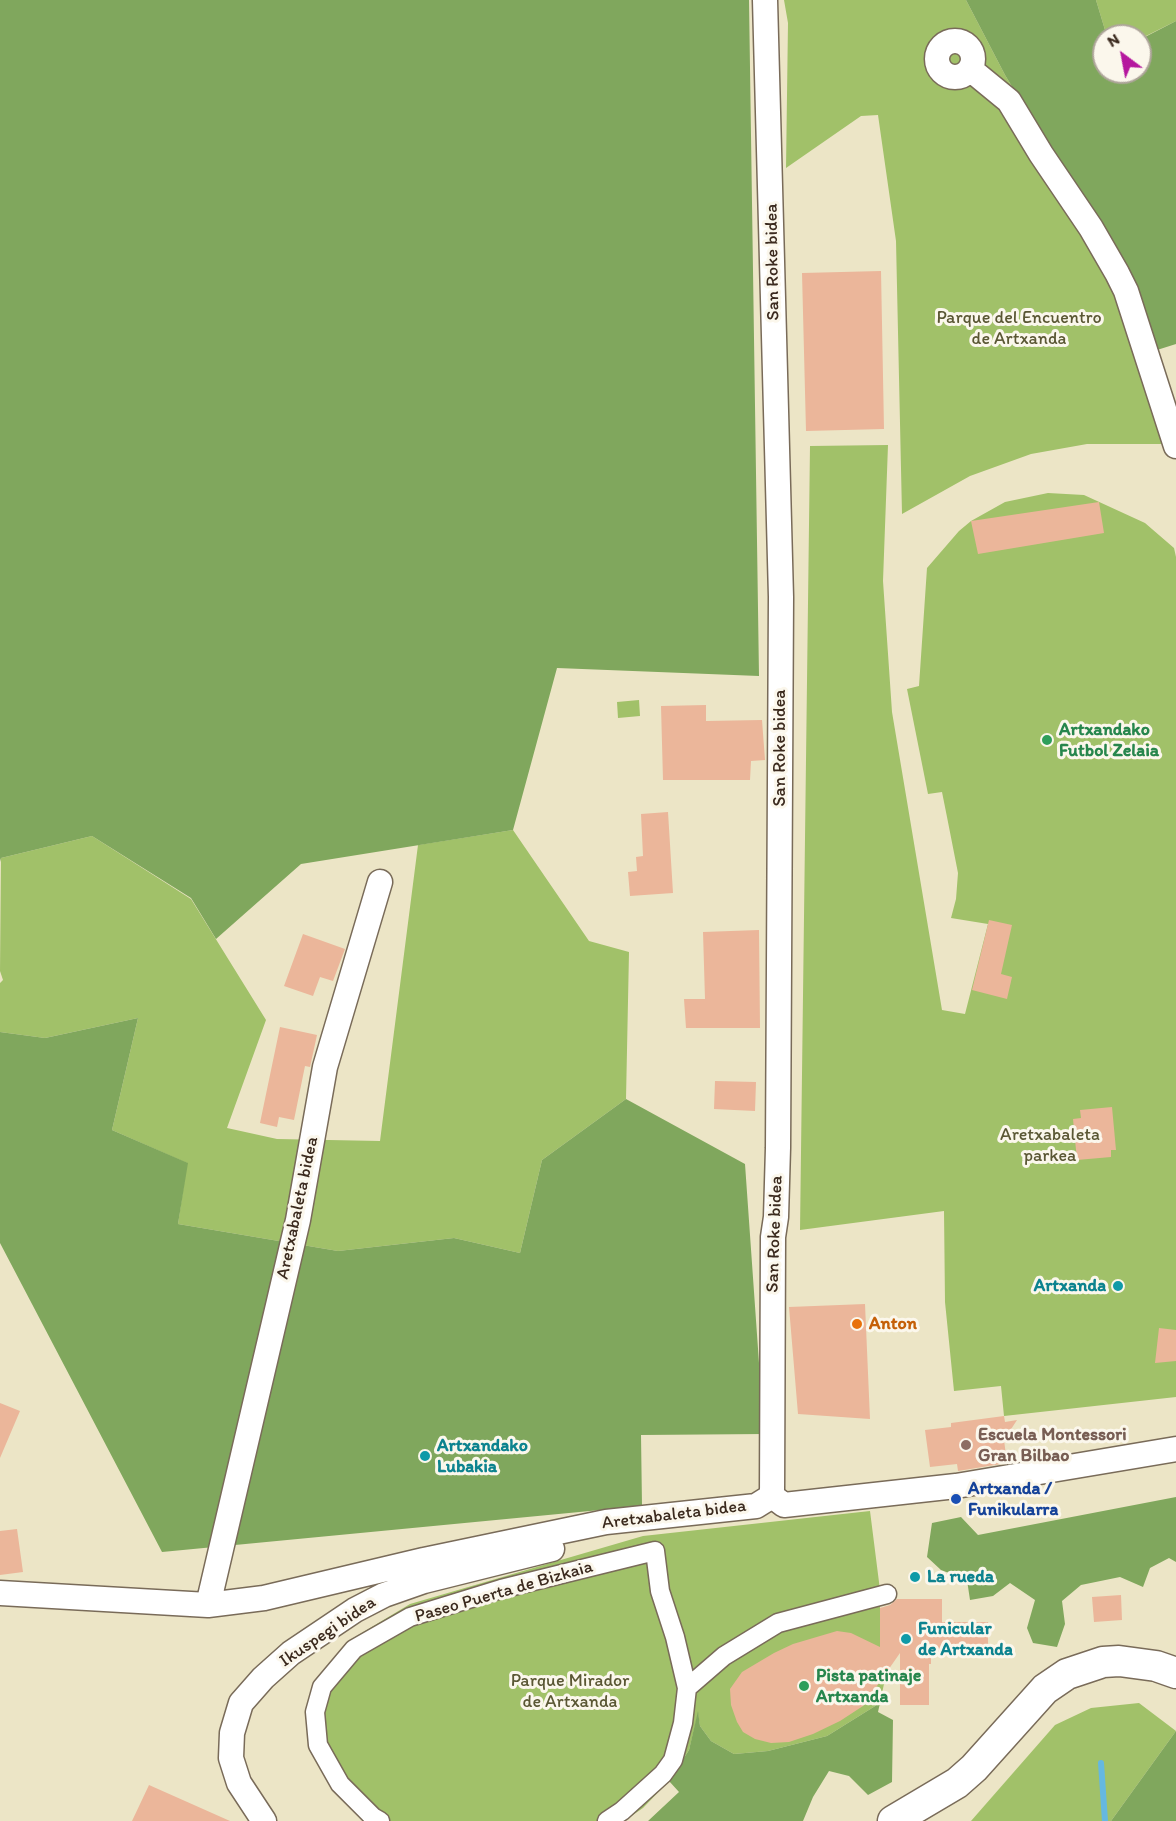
<!DOCTYPE html>
<style>
body{margin:0}
#map{position:relative;width:1176px;height:1821px;overflow:hidden;background:#ece5c6;font-family:Itim,sans-serif}
canvas{display:block}
.north{position:absolute;left:1092px;top:24px;width:60px;height:60px;box-sizing:border-box;background:#fbf7ec;border:2px solid #aea59a;border-radius:50%;rotate:328deg;font-size:16px;font-weight:700;line-height:24px;text-align:center;color:#3b2a1e}
.north::after{content:'';display:block;margin:auto;width:21px;height:27px;background:#b5179e;clip-path:polygon(50% 0,100% 100%,50% 72%,0 100%)}
</style>
<div id="map">
<canvas width="1176" height="1821"></canvas>
<div class="north">N</div>
</div>
<script>
const c = document.querySelector('canvas').getContext('2d');
c.lineJoin = 'round';
function paint(path, color) { c.fillStyle = color; c.fill(path, 'evenodd'); }
const toPath = rows => new Path2D(rows.map(r => 'M' + r).join(''));
function strokePath(path, color, width, dash) { c.strokeStyle = color; c.lineWidth = width; c.lineCap = dash ? 'butt' : 'round'; c.setLineDash(dash || []); c.stroke(path); }
function write(font, color, halo, rows, align = 'center') {
  c.font = font + ' Itim,sans-serif'; c.lineWidth = 6; c.setLineDash([]); c.textBaseline = 'middle'; c.strokeStyle = halo; c.fillStyle = color; for (const [text, x, y, turn = 0] of rows) {
    c.save(); c.translate(x, y); c.rotate((+turn || 0) * Math.PI / 180); c.textAlign = isNaN(turn) ? turn : align; if (halo) c.strokeText(text, 0, 0); c.fillText(text, 0, 0); c.restore();
  }
}
const green = toPath([
 [784,0,966,0,1005,75,1069,181,1176,444,1087,444,1031,454,970,476,902,514,896,241,878,115,861,116,786,168,788,23],
 [1096,0,1176,0,1176,21,1142,38,1140,36,1105,30],
 [888,445,883,581,892,712,942,1010,965,1014,988,924,951,918,956,899,958,873,947,817,942,792,928,794,907,689,919,686,927,568,959,531,971,521,1005,502,1048,493,1084,495,1145,523,1174,548,1176,557,1176,1397,1004,1416,1001,1386,954,1391,945,1302,944,1211,800,1230,810,446],
 [639,700,640,716,618,718,617,702],
 [513,830,589,941,629,952,626,1099,542,1160,520,1253,454,1238,338,1251,178,1224,187,1163,112,1130,138,1018,45,1038,0,1032,0,983,3,980,0,971,1,858,92,836,191,899,266,1020,227,1128,277,1139,380,1141,418,845],
 [870,1511,880,1590,880,1611,885,1679,880,1703,827,1736,768,1751,734,1754,711,1741,700,1726,698,1714,689,1750,669,1781,643,1808,624,1821,369,1821,330,1783,311,1750,306,1719,308,1701,314,1686,324,1670,350,1640,410,1604,643,1536],
 [1139,1703,1176,1731,1111,1821,971,1821,1055,1725,1091,1708]
]);
const forest = toPath([
 [0,0,749,0,759,676,557,668,513,830,301,864,216,939,191,898,92,836,1,858,0,862],
 [966,0,1096,0,1105,30,1132,36,1104,36,1104,72,1140,72,1140,38,1143,38,1176,21,1176,344,1157,350,1069,181,1005,75],
 [138,1018,112,1130,188,1163,178,1224,338,1251,454,1238,520,1253,542,1160,626,1099,745,1164,764,1434,641,1435,642,1506,162,1552,0,1243,0,1032,45,1038],
 [1176,1497,1176,1562,1169,1558,1150,1568,1143,1587,1120,1577,1081,1585,1062,1601,1065,1624,1057,1647,1033,1643,1027,1628,1035,1600,1010,1583,993,1596,970,1600,967,1580,941,1570,927,1557,932,1523,961,1517,978,1535],
 [880,1703,878,1712,893,1720,892,1782,868,1795,849,1776,829,1771,813,1797,803,1821,648,1821,679,1792,669,1781,689,1750,698,1711,700,1726,711,1741,734,1754,768,1751,827,1736],
 [1176,1731,1176,1821,1111,1821]
]);
const stream = toPath([
 [1101,1763,1105,1821]
]);
const building = toPath([
 [881,271,884,429,806,431,802,273],
 [1099,502,1104,533,978,554,971,521],
 [706,705,706,721,762,720,765,760,751,761,750,780,663,780,661,706],
 [668,812,673,893,630,896,628,872,637,871,636,857,643,856,641,814],
 [989,920,1012,925,1001,974,1012,977,1007,999,972,990],
 [759,930,760,1028,686,1028,684,999,705,999,703,932],
 [303,934,345,949,333,981,320,977,313,996,284,986],
 [280,1027,317,1035,310,1067,305,1066,294,1120,279,1117,277,1127,260,1123],
 [715,1081,756,1082,755,1111,714,1109],
 [1112,1107,1116,1150,1111,1150,1111,1157,1077,1160,1073,1119,1081,1118,1080,1110],
 [865,1304,870,1419,798,1414,789,1307],
 [1159,1328,1176,1330,1176,1361,1155,1363],
 [0,1403,20,1411,0,1458],
 [1004,1416,1005,1422,1017,1420,1004,1440,1007,1463,958,1471,957,1464,930,1467,925,1430,951,1427,951,1423],
 [17,1529,23,1572,0,1575,0,1531],
 [1121,1595,1122,1620,1094,1622,1092,1597],
 [897,1599,942,1599,942,1622,988,1622,988,1654,931,1654,931,1664,929,1664,929,1705,900,1705,900,1653,863,1706,840,1721,813,1734,789,1742,771,1743,755,1739,743,1732,737,1722,731,1705,730,1689,742,1672,774,1653,793,1644,837,1631,851,1633,880,1647,880,1608,890,1605],
 [149,1785,230,1821,132,1821]
]);
const pedestrian = toPath([
 [687,1688,724,1656,778,1623,887,1594],
 [380,1821,373,1817,340,1784,318,1745,315,1712,322,1687,354,1649,410,1617,501,1589,655,1551,660,1591,675,1637,687,1688,683,1723,673,1760,663,1774,622,1811,607,1821]
]);
const minor = toPath([
 [765,0,781,597,778,1148,776,1217,773,1237,772,1496],
 '937 59a18 18 0 1 1 36 0a18 18 0 1 1-36 0Z',
 [970,69,1009,101,1041,154,1091,228,1117,273,1126,291,1176,446],
 [772,1496,784,1505,956,1486,1176,1449],
 [0,1593,208,1605,264,1598,424,1560,606,1522,756,1506,772,1496],
 [208,1605,298,1220,325,1067,380,882],
 [264,1821,239,1783,231,1758,232,1733,241,1703,263,1678,291,1653,355,1610,384,1595,424,1581,552,1549]
]);
const tertiary = toPath([
 [893,1821,957,1783,974,1768,1045,1689,1067,1674,1103,1662,1119,1661,1156,1666,1176,1673]
]);
const markers = [
 [1047,740,6,"#2e9e5b"],
 [1118,1286,6,"#0f9aa8"],
 [857,1324,6,"#e8710a"],
 [966,1445,6,"#8d6e63"],
 [425,1456,6,"#0f9aa8"],
 [956,1499,6,"#1a4fb4"],
 [915,1577,6,"#0f9aa8"],
 [906,1639,6,"#0f9aa8"],
 [804,1686,6,"#2e9e5b"]
];
const streetNames = [
 ["San Roke bidea",773,262,-91],
 ["San Roke bidea",780,748,-90],
 ["Aretxabaleta bidea",298,1208,-78],
 ["San Roke bidea",775,1234,-88],
 ["Aretxabaleta bidea",674,1515,-7],
 ["Paseo Puerta de Bizkaia",504,1592,-16],
 ["Ikuspegi bidea",328,1632,-34]
];
const parkNames = [
 ["Parque del Encuentro",1019,318],
 ["de Artxanda",1019,339],
 ["Aretxabaleta",1050,1135],
 ["parkea",1050,1156],
 ["Parque Mirador",570,1681],
 ["de Artxanda",570,1702]
];
const leisureNames = [
 ["Artxandako",1059,730],
 ["Futbol Zelaia",1059,751],
 ["Pista patinaje",816,1676],
 ["Artxanda",816,1697]
];
const cultureNames = [
 ["Artxanda",1106,1286,"right"],
 ["Artxandako",437,1446],
 ["Lubakia",437,1467],
 ["La rueda",927,1577],
 ["Funicular",918,1629],
 ["de Artxanda",918,1650]
];
const foodNames = [
 ["Anton",869,1324]
];
const educationNames = [
 ["Escuela Montessori",978,1435],
 ["Gran Bilbao",978,1456]
];
const transitNames = [
 ["Artxanda /",968,1489],
 ["Funikularra",968,1510]
];
paint(green, '#a1c169');
paint(forest, '#80a75d');
strokePath(stream, '#65b8e1', 6);
paint(building, '#ebb69a');
strokePath(pedestrian, '#796b59', 21);
strokePath(minor, '#796b59', 27);
strokePath(tertiary, '#796b59', 33);
strokePath(pedestrian, '#fff', 18);
strokePath(minor, '#fff', 24);
strokePath(tertiary, '#fff', 30);
for (const [x, y, r, color] of markers) { const dot = new Path2D(); dot.arc(x, y, r, 0, 2 * Math.PI); c.fillStyle = color; c.fill(dot); strokePath(dot, '#fbf7ec', 2); }
write('18px', '#3b2a1e', '#fbf7ec', streetNames);
write('18px', '#5a5734', '#fbf7ec', parkNames);
write('bold 18px', '#27864d', '#fbf7ec', leisureNames, 'left');
write('bold 18px', '#0d838f', '#fbf7ec', cultureNames, 'left');
write('bold 18px', '#c56008', '#fbf7ec', foodNames, 'left');
write('bold 18px', '#785e54', '#fbf7ec', educationNames, 'left');
write('bold 18px', '#164399', '#fbf7ec', transitNames, 'left');
</script>
